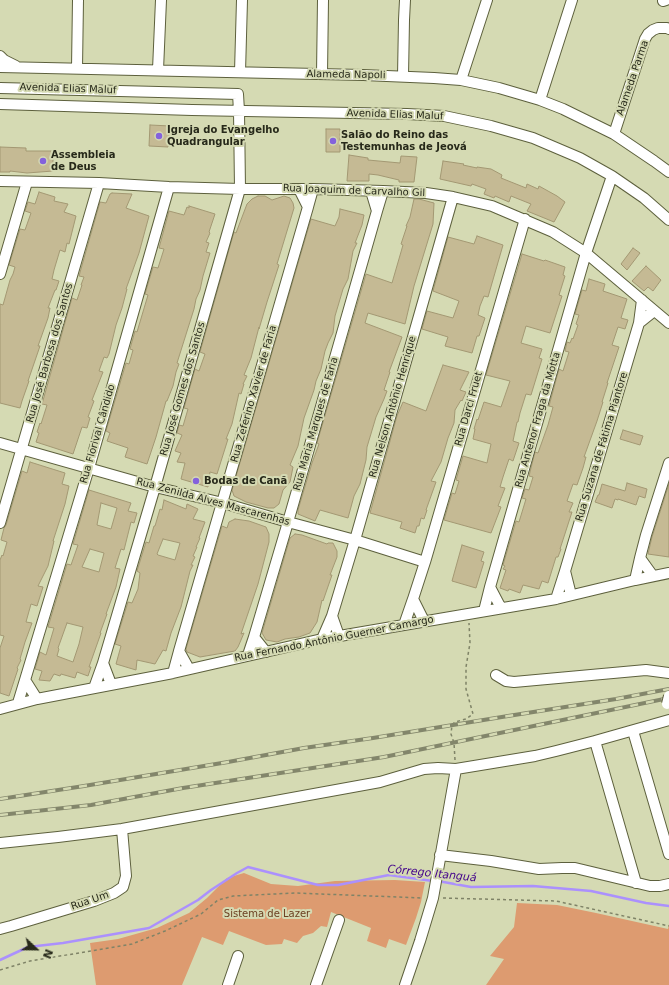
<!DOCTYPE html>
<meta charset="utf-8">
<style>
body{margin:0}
#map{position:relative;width:669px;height:985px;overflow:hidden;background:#d5dab3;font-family:"DejaVu Sans",sans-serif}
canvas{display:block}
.north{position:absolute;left:16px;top:929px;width:40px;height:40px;-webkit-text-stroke:3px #d5dab3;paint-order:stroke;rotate:112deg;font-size:11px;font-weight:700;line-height:16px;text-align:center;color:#27291a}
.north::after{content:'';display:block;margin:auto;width:14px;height:18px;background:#27291a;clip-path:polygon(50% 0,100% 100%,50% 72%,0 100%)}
</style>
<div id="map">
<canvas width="669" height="985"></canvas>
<div class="north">N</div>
</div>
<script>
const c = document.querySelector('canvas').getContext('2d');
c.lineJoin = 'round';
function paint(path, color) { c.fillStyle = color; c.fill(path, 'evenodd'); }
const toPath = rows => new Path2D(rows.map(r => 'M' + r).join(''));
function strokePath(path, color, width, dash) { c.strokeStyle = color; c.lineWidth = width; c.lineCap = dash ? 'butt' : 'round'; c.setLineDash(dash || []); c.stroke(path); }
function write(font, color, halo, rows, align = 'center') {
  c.font = font + ' "DejaVu Sans",sans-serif'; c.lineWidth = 4; c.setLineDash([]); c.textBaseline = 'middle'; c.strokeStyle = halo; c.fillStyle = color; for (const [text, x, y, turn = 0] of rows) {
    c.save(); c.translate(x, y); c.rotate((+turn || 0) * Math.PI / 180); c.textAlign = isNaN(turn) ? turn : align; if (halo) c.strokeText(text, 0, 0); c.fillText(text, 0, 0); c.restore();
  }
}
const green = toPath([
 [244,873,271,884,298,886,335,881,395,880,425,882,421,902,416,918,406,945,389,939,386,948,367,941,371,928,331,912,327,927,321,926,313,933,303,936,297,943,284,939,282,944,266,945,229,931,223,945,202,937,182,985,96,985,90,943,118,939,157,928,189,913,207,898,227,878],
 [517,903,557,905,596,913,668,929,669,924,669,985,486,985,504,959,490,956,514,927]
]);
const stream = toPath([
 [438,881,471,887,533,886,591,891,646,903,669,906],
 [0,960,28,947,63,943,149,928,198,900,211,890,237,873,248,867,318,885,338,885,389,875,433,881]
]);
const building = toPath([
 [150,125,170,126,168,147,149,146,150,125],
 [326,129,340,129,340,152,326,152,326,129],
 [0,147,26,148,26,151,53,151,53,171,27,173,10,171,10,172,0,172,0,147],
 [349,155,368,158,368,160,400,163,401,156,417,157,414,182,399,182,399,180,378,175,369,174,369,181,347,181,349,155],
 [443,161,464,164,463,165,477,168,477,167,491,169,502,175,501,178,526,188,527,184,538,189,539,186,557,196,565,202,554,222,527,211,531,204,511,196,509,202,495,196,494,198,484,194,486,189,472,184,471,186,440,179,443,161],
 [39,192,55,197,54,201,68,204,64,212,76,216,69,244,67,243,65,252,60,250,54,270,52,279,59,281,56,290,55,290,48,308,50,308,48,318,38,346,40,346,28,381,29,381,22,401,20,408,0,403,0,304,3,305,10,280,13,274,15,267,9,265,20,229,25,230,31,213,25,211,28,202,35,204,39,192],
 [112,193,132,194,126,208,149,216,139,253,126,289,127,289,122,308,116,325,109,354,107,358,104,357,99,371,103,372,92,400,94,401,88,417,90,418,87,428,82,427,73,454,36,442,39,433,37,432,40,423,41,424,47,405,42,404,72,298,77,300,82,285,81,285,84,277,79,276,100,202,106,203,110,194,112,193],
 [258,196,265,196,272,200,284,196,290,198,293,203,294,208,277,264,279,265,267,302,259,329,259,327,251,358,244,375,247,376,243,384,244,384,241,394,239,393,232,424,226,439,228,439,217,474,210,472,208,487,181,479,185,463,177,462,181,453,175,451,182,435,177,433,179,425,183,426,188,409,184,408,195,369,199,371,205,354,200,352,234,232,236,233,247,204,252,199,258,196],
 [414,199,419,199,434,203,433,224,414,286,405,324,368,313,365,323,402,337,389,372,390,372,384,390,387,391,384,399,376,417,367,447,366,460,360,484,354,496,348,518,320,510,315,521,298,514,298,510,312,463,319,444,317,443,366,274,392,283,403,245,401,244,407,226,406,226,410,217,414,199],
 [189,206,215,214,209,232,210,233,206,242,209,243,206,252,210,253,203,276,200,290,196,299,194,309,177,363,179,364,176,372,173,386,167,401,166,401,156,437,147,464,125,457,128,448,107,441,110,433,106,431,126,363,129,364,133,350,130,349,135,331,137,332,148,295,145,294,153,267,158,268,164,249,159,248,169,211,184,215,187,207,189,208,189,206],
 [340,209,364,215,362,225,355,243,357,243,353,251,348,279,343,289,338,306,335,316,333,333,328,343,325,351,321,369,316,381,314,390,304,418,298,446,290,465,293,467,290,482,283,490,279,504,274,508,268,508,246,502,234,496,232,490,311,219,335,226,339,217,340,209],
 [477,236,503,245,488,297,484,296,480,306,478,315,485,318,479,336,477,336,472,353,445,346,448,337,422,329,427,311,453,318,459,301,433,291,448,237,474,244,477,236],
 [633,248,640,253,627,270,621,264,633,248],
 [522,254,544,261,545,260,565,267,563,275,565,276,559,295,562,296,550,333,526,326,521,343,542,349,539,358,542,359,531,395,526,394,520,413,518,422,517,422,513,441,519,443,513,461,509,459,503,477,500,487,505,488,498,506,501,507,491,533,444,520,452,493,455,494,459,481,456,480,463,456,487,463,491,444,473,439,475,429,474,429,477,419,478,420,484,402,501,407,510,381,486,375,522,254],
 [646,266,661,280,653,291,648,287,644,291,632,281,646,266],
 [589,279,605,284,603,291,627,299,621,318,628,320,625,329,618,327,612,345,619,347,607,383,608,383,602,402,603,402,597,421,584,457,586,457,583,468,577,485,573,484,567,501,573,503,569,512,572,512,560,549,561,549,558,557,556,557,548,583,542,581,539,589,523,585,520,593,509,589,508,591,500,588,506,570,503,569,505,566,503,565,516,521,519,522,526,499,522,498,525,489,529,490,533,477,529,476,535,452,538,453,548,425,553,407,549,406,559,369,563,371,569,352,565,351,567,342,570,343,572,338,573,339,578,325,576,324,579,315,575,314,582,290,586,291,589,279],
 [443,365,469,372,460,390,466,392,462,401,461,400,455,410,454,423,448,438,441,462,431,481,436,482,426,510,427,510,424,519,421,518,419,526,417,526,415,533,400,528,402,522,370,513,397,416,403,402,426,411,443,365],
 [623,430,643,436,640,445,620,439,623,430],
 [30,462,65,473,62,484,69,486,65,504,53,541,54,541,48,566,38,586,43,587,37,606,31,604,26,622,32,623,25,642,20,659,21,660,17,668,18,669,9,696,0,693,0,648,4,636,0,635,0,560,2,555,3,556,7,542,1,540,4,528,6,525,22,471,27,473,30,462],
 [627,483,647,489,645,498,639,496,636,505,618,499,618,500,615,499,612,508,595,502,598,495,599,495,602,484,625,491,627,483],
 [669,484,669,557,648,554,652,537,669,484],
 [89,490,131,503,128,511,137,513,134,523,131,522,124,550,121,549,115,568,120,569,116,587,106,614,107,614,100,633,101,633,89,667,91,667,88,676,77,672,75,678,61,674,60,676,54,674,50,681,39,680,42,671,35,669,40,652,46,655,54,628,48,627,67,564,71,565,78,545,73,544,89,490],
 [101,503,117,508,111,529,97,525,101,503],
 [90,549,104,553,99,572,82,567,90,549],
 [67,623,83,627,79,644,73,662,57,656,59,649,58,648,67,623],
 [164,500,186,509,187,504,198,509,193,519,205,522,199,538,200,538,196,547,197,547,193,556,195,557,191,565,193,565,190,571,181,607,171,633,166,651,163,650,155,664,137,660,136,670,116,664,121,646,115,644,128,602,132,603,138,589,140,573,137,571,146,542,149,543,154,526,155,526,160,509,162,510,164,500],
 [163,539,180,543,175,560,158,555,157,554,163,539],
 [235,519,249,521,266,527,269,534,269,542,258,584,241,634,244,633,238,647,235,651,200,657,187,652,186,649,222,526,227,528,229,522,235,519],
 [295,534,302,535,327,544,328,543,333,543,337,551,337,557,330,575,332,575,323,601,322,600,317,622,310,633,299,637,285,639,277,642,266,640,262,633,290,538,295,534],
 [462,545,484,552,481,561,484,562,476,588,452,581,462,545]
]);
const path = toPath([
 [455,760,454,743,451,734,452,725,455,722,466,719,473,714,466,689,466,667,470,643,469,623],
 [443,898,556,901,669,926],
 [0,970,30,961,109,948,132,944,165,931,201,914,218,900,233,896,295,893,423,898]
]);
const minor = toPath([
 [663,1,666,0],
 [0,56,4,60,16,66],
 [0,67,363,75,434,78,461,80,499,88,540,100,563,109,614,134,654,161,669,172],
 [77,68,78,0],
 [158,70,161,0],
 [240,72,242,0],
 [322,74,323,0],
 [403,76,404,20,405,0],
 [461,80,487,0],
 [0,88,238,94,239,111,240,189,155,487,103,663],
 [540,100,572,0],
 [0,104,192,110,407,114,444,116,491,126,533,138,580,158,612,176,644,198,669,220],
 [614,134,645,39,648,34,653,30,658,28,667,28,669,29],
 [0,181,99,183,169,187,240,189,313,189,383,191,426,193,453,197,492,206,553,232,586,253,669,323],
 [299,189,308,207,313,189],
 [371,191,377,211,383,191],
 [0,274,27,182],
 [642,300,639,323,654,311],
 [0,443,155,487,223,503,288,522,355,540,425,562],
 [0,523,99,183],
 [640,558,646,535,669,463],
 [565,571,639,323],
 [635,580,640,558,653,576],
 [490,587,586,253,612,176],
 [413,599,425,562,525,219],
 [556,599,565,571,571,595],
 [484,611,490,587,501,608],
 [332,616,355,540,453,197],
 [404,625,413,599,424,621],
 [254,637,286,529,377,211],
 [322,639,332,616,339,636],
 [179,651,308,207],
 [248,655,254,637,266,652],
 [173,673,179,651,189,669],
 [496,675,506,681,514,682,646,670,669,673],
 [25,680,89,468,169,187],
 [94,688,103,663,111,684],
 [18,703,25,680,37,699],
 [0,709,37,699,173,673,322,639,556,599,635,580,669,573],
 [633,731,669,854],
 [595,741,636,883],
 [0,843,58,837,122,829,380,782,424,769,438,768,456,769,535,756,556,751,595,741,669,720],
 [440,855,491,861,539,869,562,868,575,868,650,886,660,886,669,884],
 [0,929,11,926,94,901,114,893,123,887,126,876,122,829],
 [228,985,238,956],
 [316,985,339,920],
 [405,985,420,941,433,898,456,769]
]);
const rail = toPath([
 [0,799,84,786,228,762,304,748,373,738,508,716,616,699,669,689],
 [0,815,91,805,183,788,384,757,669,698]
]);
const minorBridge = toPath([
 [667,704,669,696]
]);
const markers = [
 [159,136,4,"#8461dc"],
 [333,141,4,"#8461dc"],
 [43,161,4,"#8461dc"],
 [196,481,4,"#8461dc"]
];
const streetNames = [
 ["Alameda Napoli",346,75,1],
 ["Alameda Parma",633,78,-71],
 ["Avenida Elias Maluf",68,89,2],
 ["Avenida Elias Maluf",395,115,2],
 ["Rua Joaquim de Carvalho Gil",354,191,2],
 ["Rua José Barbosa dos Santos",50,353,-74],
 ["Rua José Gomes dos Santos",183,389,-74],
 ["Rua Zeferino Xavier de Faria",254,394,-74],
 ["Rua Nelson Antônio Henrique",393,407,-74],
 ["Rua Darci Fruet",469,409,-74],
 ["Rua Antenor Fraga da Motta",538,420,-74],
 ["Rua Maria Marques de Faria",316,424,-74],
 ["Rua Florival Cândido",98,434,-74],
 ["Rua Suzana de Fátima Piantore",602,447,-73],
 ["Rua Zenilda Alves Mascarenhas",213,502,15],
 ["Rua Fernando Antônio Guerner Camargo",334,639,-11],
 ["Rua Um",90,901,-19]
];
const poiNames = [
 ["Igreja do Evangelho",167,130],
 ["Quadrangular",167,142],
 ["Salão do Reino das",341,135],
 ["Testemunhas de Jeová",341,147],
 ["Assembleia",51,155],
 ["de Deus",51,167],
 ["Bodas de Canã",204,481]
];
const parkNames = [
 ["Sistema de Lazer",267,914]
];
const waterNames = [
 ["Córrego Itanguá",432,874,6]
];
paint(green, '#dd9b70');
strokePath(stream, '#ab90fd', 2.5);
paint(building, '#c5ba94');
strokePath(building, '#a39873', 1);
strokePath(minor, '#5d603d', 12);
strokePath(path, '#7f8367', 1.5, [3, 3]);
strokePath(minor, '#fff', 10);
strokePath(rail, '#83866b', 4);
strokePath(rail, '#d5dab3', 2.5, [8]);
strokePath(minorBridge, '#5d603d', 12, []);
strokePath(minorBridge, '#fff', 10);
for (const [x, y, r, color] of markers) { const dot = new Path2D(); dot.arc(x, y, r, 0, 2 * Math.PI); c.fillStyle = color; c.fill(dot); strokePath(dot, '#d5dab3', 1.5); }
write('10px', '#27291a', '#d5dab3', streetNames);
write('bold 10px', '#27291a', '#d5dab3', poiNames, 'left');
write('10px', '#6c4022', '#d5dab3', parkNames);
write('italic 11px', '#42028b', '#d5dab3', waterNames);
</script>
